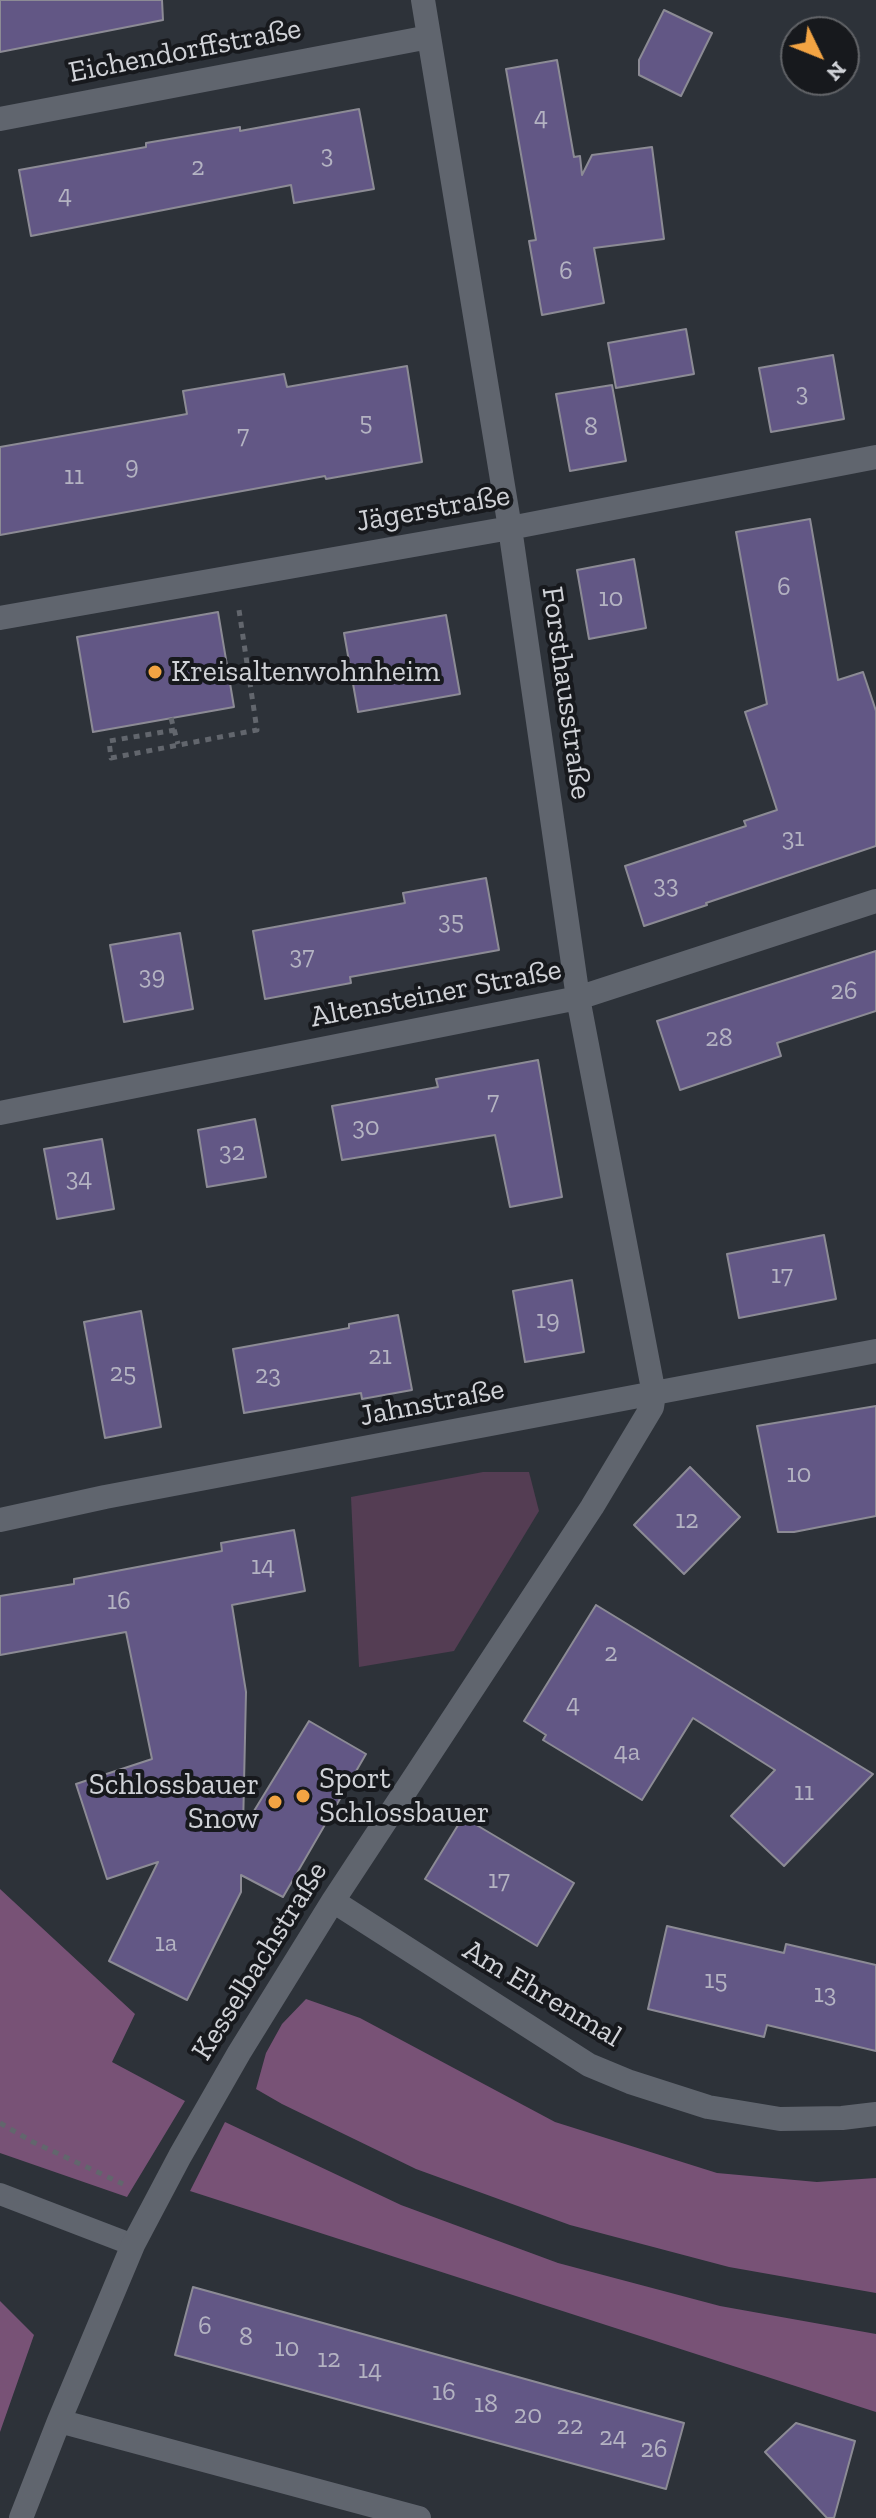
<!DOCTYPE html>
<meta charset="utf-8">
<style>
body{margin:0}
#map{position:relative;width:876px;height:2518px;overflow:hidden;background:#2d3239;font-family:"Zilla Slab",serif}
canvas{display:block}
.north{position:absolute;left:780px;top:16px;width:80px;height:80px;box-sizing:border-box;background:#17191d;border:2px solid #616367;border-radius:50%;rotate:133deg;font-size:22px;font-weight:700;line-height:32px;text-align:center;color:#d0d2d7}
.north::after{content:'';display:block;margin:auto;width:28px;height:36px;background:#f3a443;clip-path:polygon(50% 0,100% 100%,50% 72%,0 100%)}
</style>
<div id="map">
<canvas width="876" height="2518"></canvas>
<div class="north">N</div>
</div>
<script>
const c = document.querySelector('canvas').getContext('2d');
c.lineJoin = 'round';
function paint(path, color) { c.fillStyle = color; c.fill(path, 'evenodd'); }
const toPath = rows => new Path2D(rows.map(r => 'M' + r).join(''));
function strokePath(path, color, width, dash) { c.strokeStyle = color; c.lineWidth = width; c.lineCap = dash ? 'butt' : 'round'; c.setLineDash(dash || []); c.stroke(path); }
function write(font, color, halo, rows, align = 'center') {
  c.font = font + ' "Zilla Slab",serif'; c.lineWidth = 8; c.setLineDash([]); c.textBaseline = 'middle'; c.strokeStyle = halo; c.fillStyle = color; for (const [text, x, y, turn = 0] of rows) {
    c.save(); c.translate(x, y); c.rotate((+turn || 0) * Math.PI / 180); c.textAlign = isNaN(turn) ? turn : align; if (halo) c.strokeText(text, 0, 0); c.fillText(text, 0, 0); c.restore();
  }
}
const green = toPath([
 [483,1472,529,1472,539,1511,454,1651,359,1667,351,1497]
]);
const forest = toPath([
 [0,1889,135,2014,112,2062,185,2101,127,2197,0,2153],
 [306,1999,360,2018,555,2122,717,2173,817,2182,876,2178,876,2293,729,2267,570,2225,416,2169,282,2104,256,2089,266,2053,282,2024],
 [225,2122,401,2205,558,2263,720,2306,876,2334,876,2412,190,2191],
 [0,2301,34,2335,0,2432]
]);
const building = toPath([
 [0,0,162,0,163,20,0,52,0,0],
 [664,10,712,33,681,96,639,75,639,60,664,10],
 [557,60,574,157,580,156,582,175,592,155,652,147,664,239,594,248,604,303,542,315,529,241,536,240,506,69,557,60],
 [359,109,374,189,294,203,291,185,31,236,19,170,146,147,146,143,240,127,240,131,359,109],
 [686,329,694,374,616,388,608,343,686,329],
 [833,355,844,419,771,432,759,368,833,355],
 [407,366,422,462,326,479,325,476,0,535,0,447,187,414,183,391,284,374,287,387,407,366],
 [612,385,626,461,570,471,556,394,612,385],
 [810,519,838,680,863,672,876,711,876,846,706,903,707,905,644,926,625,866,746,826,744,821,777,810,745,712,767,704,736,532,810,519],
 [634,559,646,628,589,639,577,570,634,559],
 [218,612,234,707,93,732,77,637,218,612],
 [446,615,460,694,358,712,344,633,446,615],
 [486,878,499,950,350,977,351,983,265,999,253,931,405,903,403,893,486,878],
 [180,933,193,1009,124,1022,110,945,180,933],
 [876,951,876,1011,777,1043,781,1056,680,1090,657,1021,876,951],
 [538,1060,562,1197,510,1207,495,1135,342,1160,332,1106,438,1087,436,1079,538,1060],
 [255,1119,266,1177,207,1187,198,1130,255,1119],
 [102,1139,114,1209,57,1219,44,1149,102,1139],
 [824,1235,836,1299,739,1318,727,1254,824,1235],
 [572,1280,584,1352,525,1362,513,1291,572,1280],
 [141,1311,161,1427,105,1438,84,1322,141,1311],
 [398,1315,412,1390,362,1399,361,1393,244,1413,233,1349,349,1328,349,1324,398,1315],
 [876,1406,876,1516,794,1532,778,1532,757,1426,876,1406],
 [690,1467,740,1517,684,1574,634,1525,690,1467],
 [294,1530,305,1591,232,1605,246,1692,243,1829,309,1721,366,1754,283,1897,241,1875,241,1892,187,2000,109,1961,158,1862,107,1879,76,1784,152,1759,126,1632,0,1655,0,1596,74,1584,74,1579,222,1551,221,1543,294,1530],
 [596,1605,873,1774,784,1866,731,1816,775,1770,693,1718,642,1800,543,1740,546,1735,524,1721,596,1605],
 [463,1817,574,1883,537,1946,425,1879,463,1817],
 [667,1926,784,1953,786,1944,876,1965,876,2051,767,2025,764,2037,648,2009,667,1926],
 [193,2287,684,2423,666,2489,175,2355,193,2287],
 [796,2423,855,2441,834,2518,827,2518,765,2452,796,2423]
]);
const path = toPath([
 [171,718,178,744],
 [175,730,109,741,111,758,257,730,239,610],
 [0,2123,33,2142,123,2184]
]);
const lane = toPath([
 [0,2194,133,2245]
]);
const street = toPath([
 [0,119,429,37],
 [0,618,510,528,876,457],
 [0,1113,578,998,876,901],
 [0,1520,105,1497,876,1351],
 [333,1901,589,2065,630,2082,708,2107,780,2119,842,2118,876,2114],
 [59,2421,419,2518],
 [21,2518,59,2421,133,2245,180,2156,239,2053,333,1901,592,1507,652,1407,654,1394,578,998,510,528,423,0]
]);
const markers = [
 [155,672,8,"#f3a443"],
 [303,1796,8,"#f3a443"],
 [275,1802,8,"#f3a443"]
];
const numberNames = [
 ["4",541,118],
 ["3",327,156],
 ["2",198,168],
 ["4",65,196],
 ["6",566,272],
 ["3",802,394],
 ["5",366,423],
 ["8",591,428],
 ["7",243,436],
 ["9",132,467],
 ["11",74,477],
 ["6",784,588],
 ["10",611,599],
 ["31",793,839],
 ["33",666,886],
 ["35",451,922],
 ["37",302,957],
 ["39",152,977],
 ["26",844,992],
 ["28",719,1039],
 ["7",493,1102],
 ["30",366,1128],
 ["32",232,1153],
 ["34",79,1179],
 ["17",782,1276],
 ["19",548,1321],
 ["21",380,1357],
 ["25",123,1374],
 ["23",268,1376],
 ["10",799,1475],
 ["12",687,1521],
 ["14",263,1567],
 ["16",119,1602],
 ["2",611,1654],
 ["4",573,1705],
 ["4a",627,1753],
 ["11",804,1793],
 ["17",499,1881],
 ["1a",166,1944],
 ["15",716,1981],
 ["13",825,1995],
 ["6",205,2327],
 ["8",246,2338],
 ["10",287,2349],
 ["12",329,2360],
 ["14",370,2371],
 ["16",444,2393],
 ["18",486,2405],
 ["20",528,2416],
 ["22",570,2427],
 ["24",613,2438],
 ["26",654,2450]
];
const streetNames = [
 ["Eichendorffstraße",185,51,-11],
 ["Jägerstraße",433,509,-10],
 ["Forsthausstraße",566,693,82],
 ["Altensteiner Straße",436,994,-11],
 ["Jahnstraße",432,1403,-11],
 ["Kesselbachstraße",260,1961,-58],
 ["Am Ehrenmal",542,1994,31]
];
const poiNames = [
 ["Kreisaltenwohnheim",171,672],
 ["Sport",319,1779],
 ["Schlossbauer",319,1813],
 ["Schlossbauer",259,1785,"right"],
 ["Snow",259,1819,"right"]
];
paint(green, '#543d53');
paint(forest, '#785276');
paint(building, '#625785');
strokePath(building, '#8c8b95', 2);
strokePath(path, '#62666d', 5, [6, 6]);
strokePath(lane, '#60656e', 22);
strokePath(street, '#60656e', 24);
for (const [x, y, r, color] of markers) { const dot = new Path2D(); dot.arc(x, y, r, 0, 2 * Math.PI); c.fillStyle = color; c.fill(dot); strokePath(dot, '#17191d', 3); }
write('26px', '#b4b3c2', null, numberNames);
write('30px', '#d0d2d7', '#17191d', streetNames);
write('30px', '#d0d2d7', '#17191d', poiNames, 'left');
</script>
